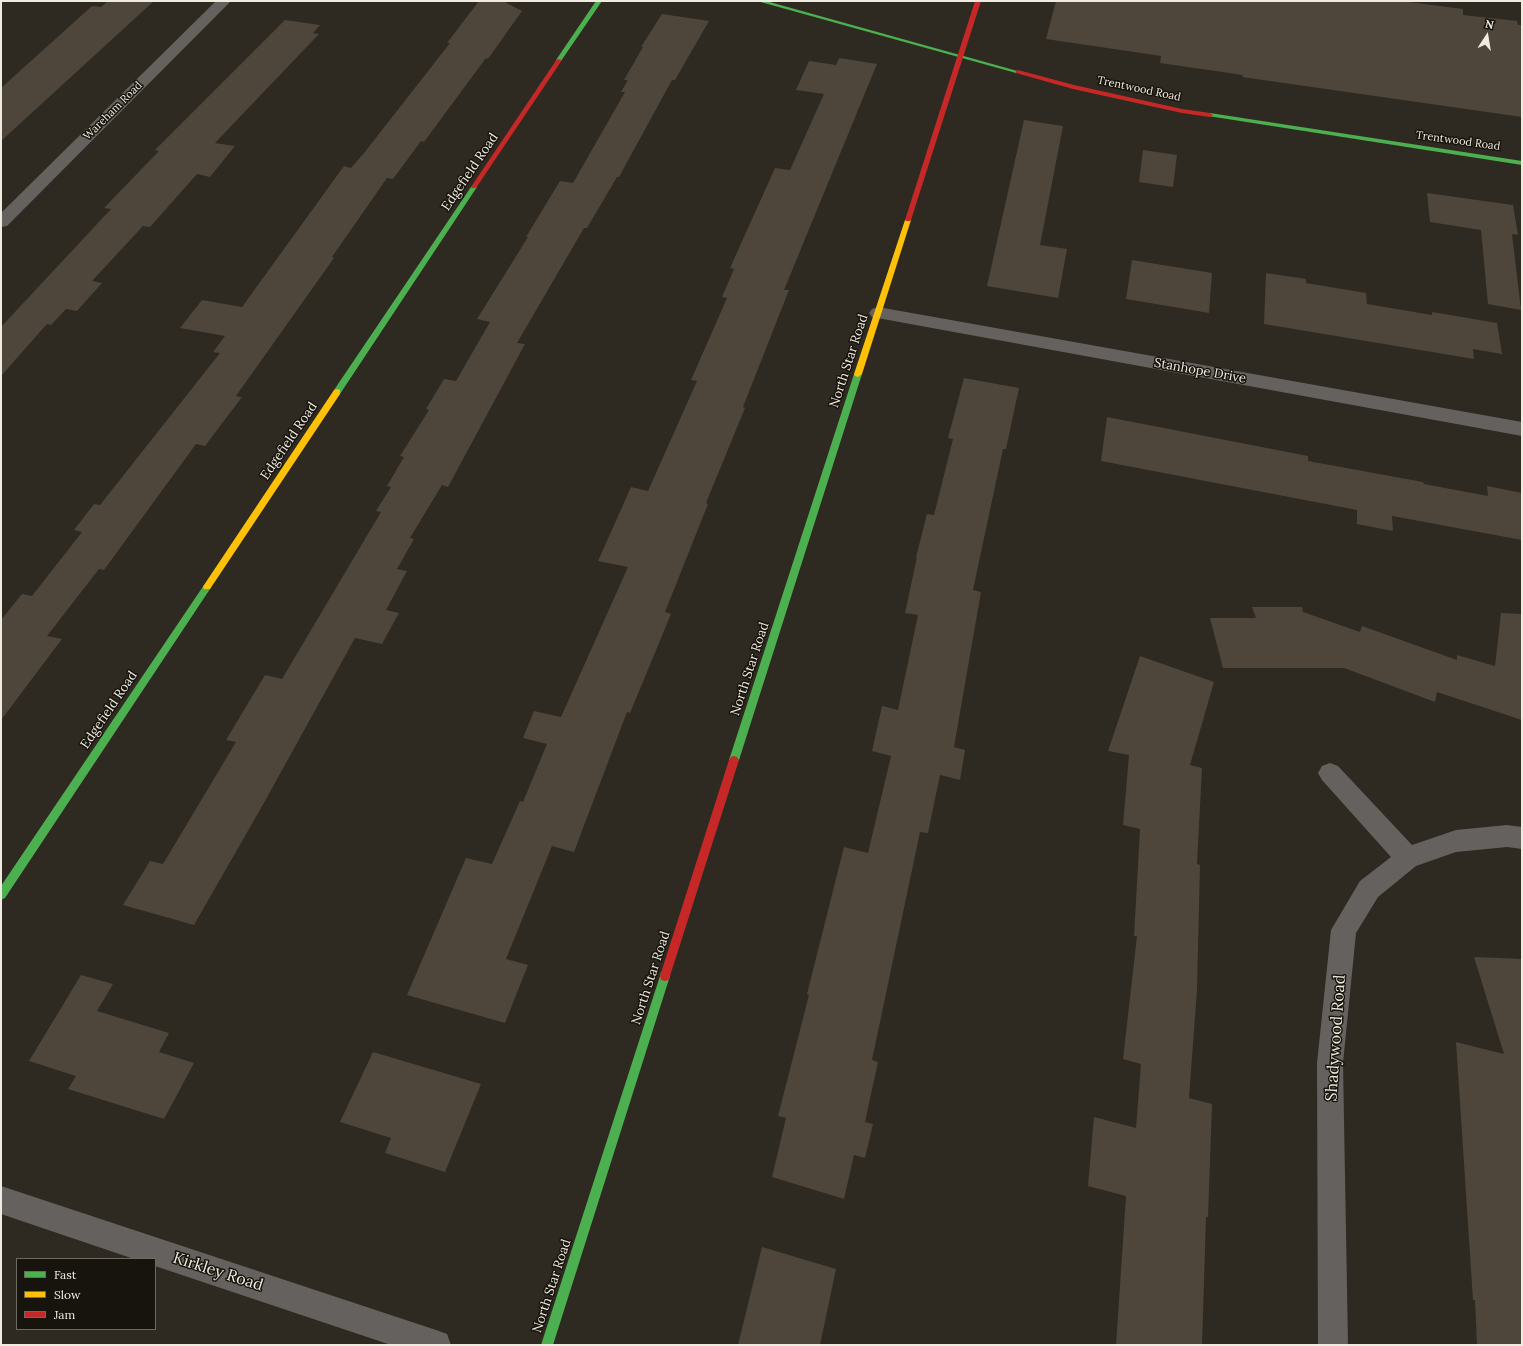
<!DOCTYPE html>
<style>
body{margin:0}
#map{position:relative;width:1523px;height:1346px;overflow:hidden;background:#2e2a21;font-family:Lora,serif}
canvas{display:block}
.frame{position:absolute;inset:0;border:2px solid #f0ebe1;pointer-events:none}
.legend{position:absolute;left:16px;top:1258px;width:140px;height:72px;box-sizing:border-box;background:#17140d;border:1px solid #6e6a62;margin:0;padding:5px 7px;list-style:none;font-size:12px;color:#f0ebe1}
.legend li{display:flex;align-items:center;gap:8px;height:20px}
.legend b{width:20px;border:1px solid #6e6a62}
.north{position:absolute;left:1467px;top:16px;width:40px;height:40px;-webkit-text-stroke:3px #17140d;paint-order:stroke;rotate:12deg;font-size:11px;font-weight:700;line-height:16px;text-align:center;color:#f0ebe1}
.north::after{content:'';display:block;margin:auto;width:14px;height:18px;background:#f0ebe1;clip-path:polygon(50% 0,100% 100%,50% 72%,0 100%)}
</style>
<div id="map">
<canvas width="1523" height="1346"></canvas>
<div class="frame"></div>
<ul class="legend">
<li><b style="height:5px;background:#4caf50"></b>Fast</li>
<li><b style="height:5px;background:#ffc107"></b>Slow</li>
<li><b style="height:5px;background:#c62828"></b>Jam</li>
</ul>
<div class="north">N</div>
</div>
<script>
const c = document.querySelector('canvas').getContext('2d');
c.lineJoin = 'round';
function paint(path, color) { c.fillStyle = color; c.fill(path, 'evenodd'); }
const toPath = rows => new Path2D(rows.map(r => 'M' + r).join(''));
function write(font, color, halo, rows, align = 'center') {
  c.font = font + ' Lora,serif'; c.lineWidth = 3; c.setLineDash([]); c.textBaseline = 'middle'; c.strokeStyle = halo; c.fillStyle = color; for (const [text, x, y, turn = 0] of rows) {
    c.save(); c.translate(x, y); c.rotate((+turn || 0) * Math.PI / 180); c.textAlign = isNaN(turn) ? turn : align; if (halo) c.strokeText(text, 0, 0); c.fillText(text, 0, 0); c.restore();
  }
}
const building = toPath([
 [108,1,154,1,1,141,1,88,92,6,101,7],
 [479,1,503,1,522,11,488,59,486,58,424,142,421,141,393,179,387,178,332,257,334,258,236,396,242,397,205,446,196,444,104,570,99,569,47,636,62,639,1,720,1,620,22,594,32,596,82,532,74,530,94,504,100,505,220,353,213,352,225,336,180,328,202,300,242,307,344,166,351,168,364,153,450,43,447,43],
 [1056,1,1401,1,1463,9,1463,15,1517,21,1518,25,1522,25,1522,117,1242,77,1243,75,1160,63,1161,56,1046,39],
 [662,14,709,21,675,80,672,80,619,177,617,177,587,228,584,228,517,343,525,344,448,487,442,485,410,538,414,539,397,569,407,571,386,610,399,613,382,644,355,638,265,801,194,925,123,905,150,861,163,864,236,742,226,740,265,675,282,679,381,512,376,511,391,487,387,486,404,457,400,456,429,410,426,409,444,379,456,381,490,322,477,319,528,237,526,237,560,181,573,183,625,92,621,92,628,80,624,80,643,47,641,47],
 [285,20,320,25,313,33,319,34,215,143,235,146,210,177,197,174,150,227,143,226,92,281,102,283,77,311,66,309,51,325,47,324,1,376,1,327,111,209,104,208,159,151,155,150],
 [839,58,877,64,784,290,789,290,743,407,745,408,706,503,708,504,665,612,671,614,630,713,627,712,574,852,552,846,506,959,528,965,505,1023,407,995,466,858,492,864,520,801,523,802,547,744,523,738,534,711,561,717,628,567,598,561,631,487,648,491,697,381,691,380,727,298,722,297,734,269,730,268,775,168,790,170,824,94,796,90,809,61,836,65],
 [1024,120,1063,126,1040,245,1067,249,1058,298,987,286],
 [1143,150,1177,155,1173,187,1139,182],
 [1427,193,1513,205,1518,235,1512,234,1521,310,1488,304,1481,230,1430,222],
 [1132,260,1212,273,1209,313,1126,299],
 [1266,273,1306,279,1306,283,1366,293,1367,304,1432,315,1432,312,1497,323,1502,354,1473,349,1474,359,1264,324],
 [964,378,1019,388,1006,449,1003,449,973,590,981,592,954,747,965,750,960,780,940,775,928,833,920,832,872,1060,878,1062,865,1122,873,1124,865,1158,854,1155,844,1199,772,1177,786,1118,778,1116,809,995,807,994,844,847,868,853,891,756,872,751,882,706,898,710,918,615,905,613,917,557,916,557,927,514,934,515,953,439,948,438],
 [1107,417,1308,456,1308,461,1423,482,1424,484,1488,496,1487,486,1522,493,1522,540,1392,516,1393,531,1357,524,1357,510,1101,461],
 [1252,607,1302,607,1303,612,1360,632,1362,626,1457,660,1457,655,1495,666,1501,613,1522,614,1522,720,1437,692,1435,702,1344,668,1223,668,1210,618,1256,618],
 [1140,656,1214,682,1190,765,1202,768,1197,864,1200,865,1197,990,1189,1098,1212,1104,1208,1217,1206,1217,1202,1345,1116,1345,1126,1196,1088,1186,1094,1117,1136,1128,1141,1064,1123,1059,1137,936,1134,936,1140,829,1123,825,1129,755,1108,751],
 [1474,957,1522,959,1522,1345,1477,1345,1475,1300,1473,1300,1456,1042,1504,1054],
 [81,975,113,984,97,1011,169,1033,159,1052,194,1063,164,1119,68,1089,76,1076,29,1061],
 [373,1052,481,1084,445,1172,385,1153,391,1138,340,1122],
 [762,1247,836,1269,820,1345,738,1345]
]);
const street = toPath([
 [216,1,231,1,7,226,1,227,1,213,216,1],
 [878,307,1522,422,1522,436,872,317,869,313,872,309,878,307],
 [1330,763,1338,766,1412,845,1456,830,1507,825,1522,827,1522,849,1507,847,1456,852,1416,866,1378,897,1356,933,1343,1063,1348,1345,1318,1345,1317,1063,1331,930,1360,881,1391,857,1322,780,1318,773,1322,766,1330,763],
 [1,1186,436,1330,447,1334,451,1345,391,1345,155,1266,155,1259,134,1259,1,1214,1,1186]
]);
const fast = toPath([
 [596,1,602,1,561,61,557,61,556,60,596,1],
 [757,1,766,1,1021,72,1016,73,757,1],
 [1210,113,1522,161,1522,165,1208,116,1208,114,1210,113],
 [474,185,477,187,340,394,334,394,334,390,471,187,474,185],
 [858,371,862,374,739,760,737,763,734,764,731,763,729,760,854,374,858,371],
 [207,584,211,587,210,589,5,898,1,900,1,886,204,585,207,584],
 [665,971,669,972,670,976,553,1345,541,1345,660,976,661,972,665,971]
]);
const slow = toPath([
 [908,218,911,220,862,374,858,377,855,376,854,374,905,220,908,218],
 [337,389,340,390,340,394,210,589,204,589,203,587,204,585,334,390,337,389]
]);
const jam = toPath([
 [975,1,981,1,911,220,910,221,906,221,905,220,975,1],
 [557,59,562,60,476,188,472,188,471,187,557,59],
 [1018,70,1074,85,1182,109,1210,113,1213,115,1210,117,1182,113,1073,89,1016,73,1016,71,1018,70],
 [734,756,737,757,739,760,670,976,669,980,665,981,661,980,660,976,729,760,731,757,734,756]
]);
const farStreetnames = [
 ["Trentwood Road",1139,89,12],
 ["Wareham Road",113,111,-45],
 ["Trentwood Road",1458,141,8]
];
const streetNames = [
 ["Edgefield Road",470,172,-56],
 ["North Star Road",849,361,-72],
 ["Stanhope Drive",1200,371,10],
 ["Edgefield Road",289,441,-56],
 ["North Star Road",750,669,-72],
 ["Edgefield Road",109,710,-56],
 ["North Star Road",651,978,-72],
 ["North Star Road",552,1286,-72]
];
const nearStreetnames = [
 ["Shadywood Road",1336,1038,-86],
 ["Kirkley Road",218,1272,18]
];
paint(building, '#4e453b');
paint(street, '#65615f');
paint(fast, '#4caf50');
paint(slow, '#ffc107');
paint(jam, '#c62828');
write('11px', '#f0ebe1', '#17140d', farStreetnames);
write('13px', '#f0ebe1', '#17140d', streetNames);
write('16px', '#f0ebe1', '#17140d', nearStreetnames);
</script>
